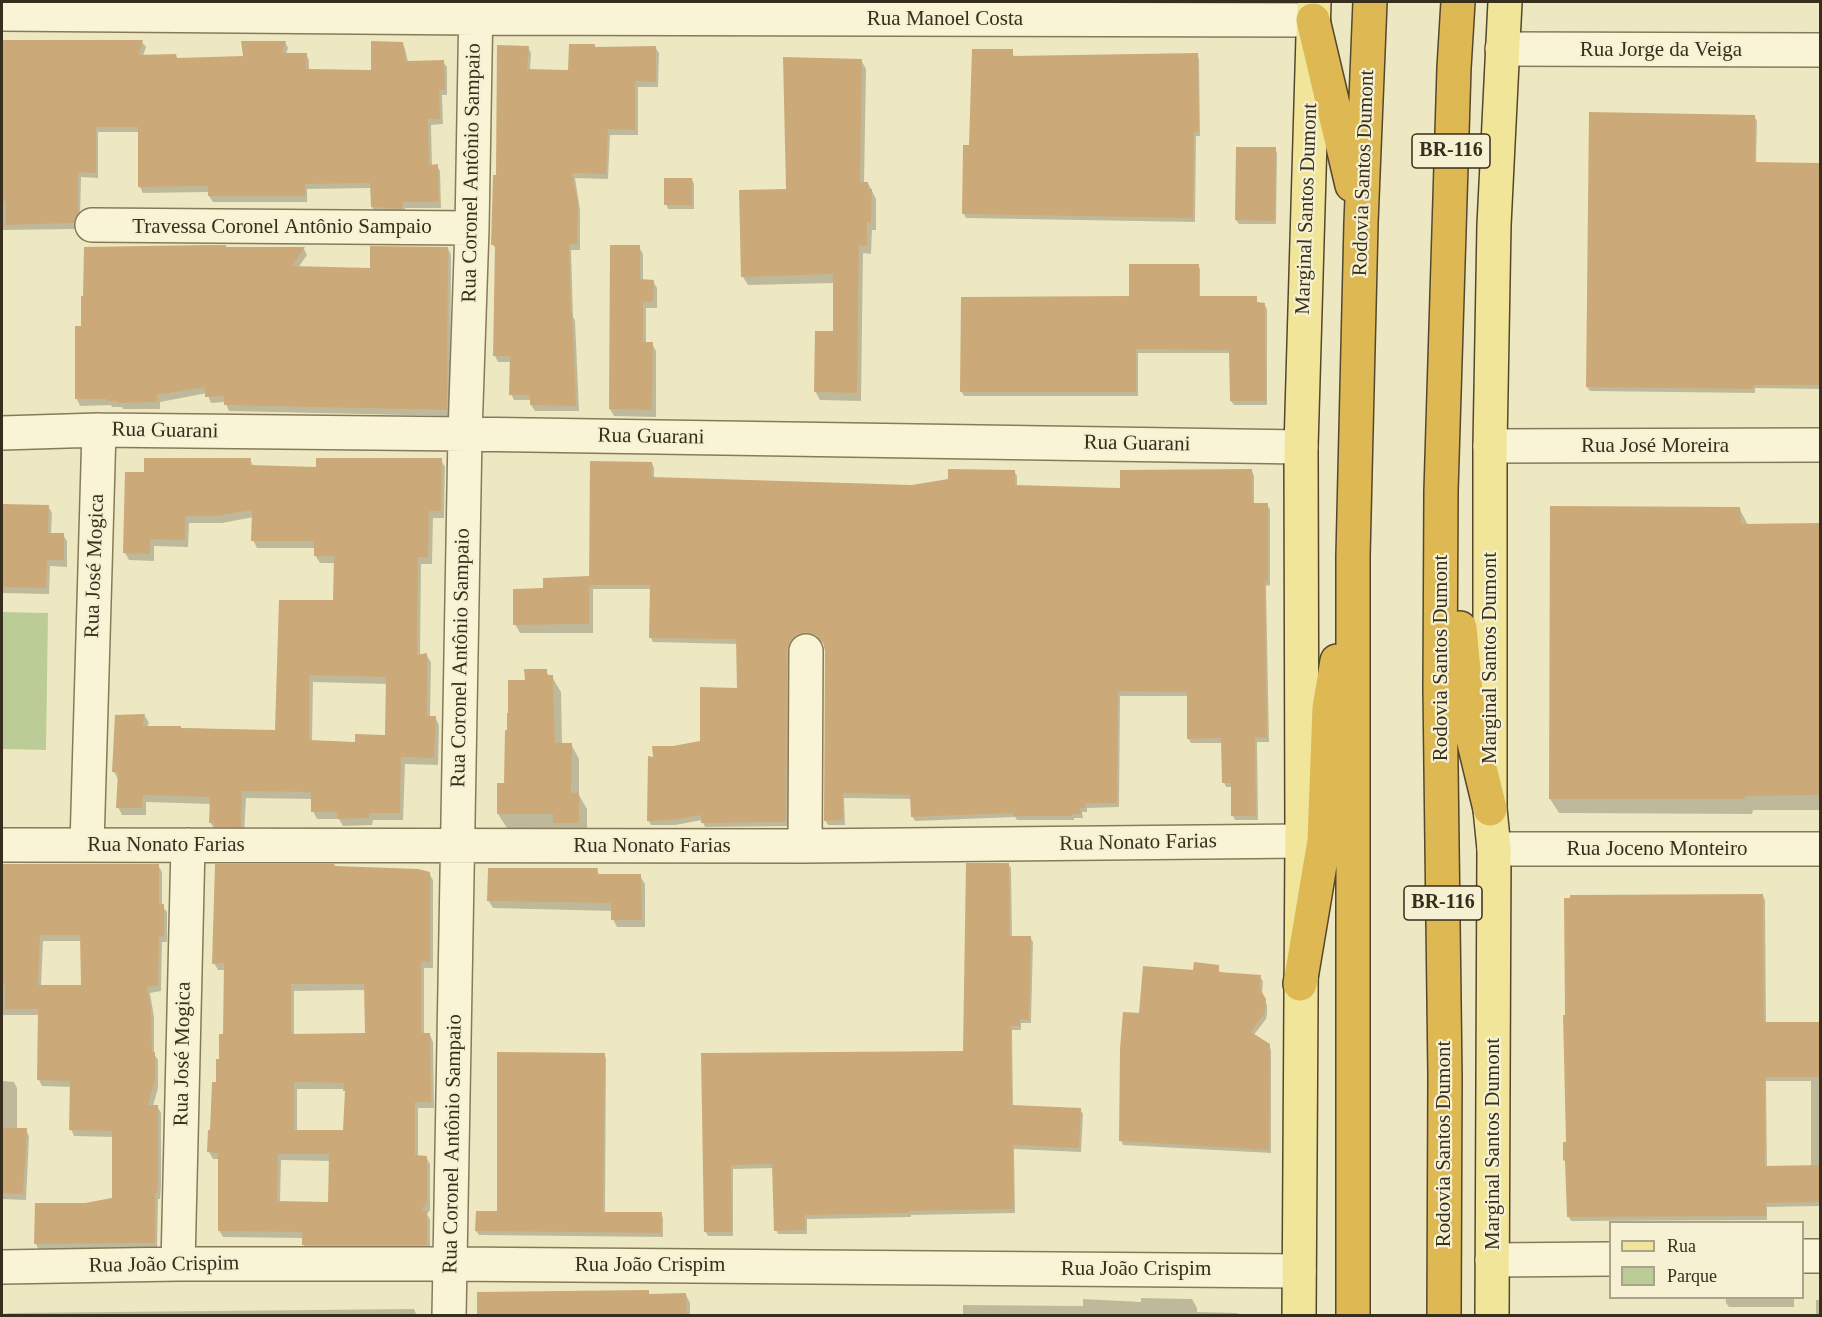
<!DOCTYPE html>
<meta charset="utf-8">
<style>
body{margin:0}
#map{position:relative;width:1822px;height:1317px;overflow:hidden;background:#eee8c2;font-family:"Times New Roman",serif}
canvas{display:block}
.frame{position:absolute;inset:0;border:3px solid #372e1d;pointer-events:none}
.legend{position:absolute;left:1609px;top:1221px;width:195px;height:78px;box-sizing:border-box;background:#f5f1d2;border:2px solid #a9a38a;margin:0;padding:8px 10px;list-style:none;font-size:18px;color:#372e1d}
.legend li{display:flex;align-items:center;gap:12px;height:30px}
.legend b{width:30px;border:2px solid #a9a38a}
</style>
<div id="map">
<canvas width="1822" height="1317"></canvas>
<div class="frame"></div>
<ul class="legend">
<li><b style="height:8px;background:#f1e59a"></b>Rua</li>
<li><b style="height:16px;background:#bccc96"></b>Parque</li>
</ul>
</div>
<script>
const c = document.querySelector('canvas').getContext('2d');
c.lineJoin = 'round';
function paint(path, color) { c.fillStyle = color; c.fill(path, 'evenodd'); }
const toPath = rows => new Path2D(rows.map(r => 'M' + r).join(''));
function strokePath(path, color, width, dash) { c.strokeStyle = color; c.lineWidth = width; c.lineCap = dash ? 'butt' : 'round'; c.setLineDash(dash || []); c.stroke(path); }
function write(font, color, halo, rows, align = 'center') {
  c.font = font + ' "Times New Roman",serif'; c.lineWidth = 4.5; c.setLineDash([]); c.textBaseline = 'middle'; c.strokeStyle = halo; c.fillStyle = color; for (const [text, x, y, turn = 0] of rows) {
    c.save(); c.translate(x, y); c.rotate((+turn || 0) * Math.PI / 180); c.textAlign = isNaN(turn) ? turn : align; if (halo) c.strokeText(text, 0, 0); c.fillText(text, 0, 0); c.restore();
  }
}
const green = toPath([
 [2,612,48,613,46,750,2,749]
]);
const shadow = toPath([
 [2,41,142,42,146,47,143,56,177,59,245,58,285,42,288,48,286,54,306,54,309,60,309,71,372,71,402,43,405,49,408,62,443,62,447,67,447,95,442,95,443,124,431,125,432,166,437,166,440,171,441,208,405,208,405,214,375,213,372,207,372,188,307,189,307,202,213,202,209,196,209,192,143,193,140,187,139,132,98,132,98,178,81,177,80,220,77,229,2,230],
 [594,45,596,48,655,47,659,53,658,87,638,87,638,135,610,135,608,179,575,178,580,210,580,250,571,250,573,317,575,320,579,411,535,411,531,405,531,400,514,400,511,394,511,362,498,362,495,356,497,251,493,245,497,177,528,47,531,53,530,71,569,72],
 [1012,51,1014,57,1197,55,1199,59,1200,136,1196,136,1195,222,966,218,964,214],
 [861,60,866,69,864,183,868,183,876,199,876,230,872,230,871,254,863,253,861,401,820,400,815,391,835,333,834,283,748,285,743,277,788,190],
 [1754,116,1757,121,1756,164,1820,165,1820,389,1755,388,1755,393,1590,391,1587,387],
 [1275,149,1277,153,1276,224,1239,224,1236,220],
 [692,179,694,184,694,209,668,209,666,204],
 [639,247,643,254,643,281,653,281,657,288,657,308,646,308,646,344,652,344,656,351,656,417,614,416,610,409],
 [226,248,304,249,307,255,298,268,372,270,448,248,451,255,450,416,229,411,225,402,211,403,207,393,160,402,160,409,123,409,122,407,112,407,111,405,80,406,77,399,77,328,83,328],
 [1198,265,1200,269,1200,297,1256,297,1258,304,1264,304,1267,309,1267,405,1234,405,1231,401,1231,353,1138,353,1138,396,964,396,961,391,1131,298],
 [250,460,254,467,317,468,441,460,445,467,444,518,433,518,432,564,421,564,420,655,426,654,431,662,430,717,435,717,439,725,438,765,405,764,403,820,373,820,372,825,343,826,339,819,317,819,313,811,313,799,246,798,244,834,215,830,210,822,211,804,146,802,146,815,122,815,118,807,118,779,114,772,117,716,145,716,149,723,147,727,277,731,335,601,335,563,320,563,315,555,315,548,257,548,253,540,254,517,222,523,189,523,188,547,154,546,154,561,129,560,125,553,145,474],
 [313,682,387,684,386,736,356,743,312,742],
 [652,463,654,468,654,479,912,487,1014,471,1017,476,1017,487,1121,490,1252,471,1254,476,1254,505,1267,505,1270,509,1270,585,1266,586,1269,742,1257,742,1258,820,1235,820,1233,816,1232,787,1226,787,1224,782,1223,743,1191,743,1188,738,1188,696,1120,696,1119,807,1087,808,1087,812,1082,812,1083,818,1074,818,1074,820,1017,820,1015,817,915,821,912,816,912,799,844,798,845,825,828,825,825,820,826,651,825,645,820,640,809,637,792,646,789,657,788,826,705,827,702,820,675,825,651,825,648,820,654,758,673,747,702,742,738,689,737,644,653,642,651,638,652,589,593,589,593,633,520,633,515,624,544,590,588,578,590,582],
 [2,505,48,506,52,513,51,534,63,535,67,541,67,567,50,566,49,594,2,593],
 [1739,508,1748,525,1820,524,1820,810,1753,810,1752,814,1559,813,1550,799],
 [546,671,550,677,552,677,561,692,562,744,571,744,579,759,579,795,587,809,587,837,563,837,558,828,507,828,498,814,506,784,509,731,526,681],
 [1008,864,1011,868,1012,938,1030,937,1033,942,1031,1023,1021,1023,1021,1030,1012,1030,1013,1106,1080,1109,1083,1114,1081,1152,1014,1149,1015,1213,911,1215,911,1217,807,1219,807,1234,778,1234,776,1230,774,1168,733,1169,733,1236,708,1236,705,1231,702,1054,964,1053],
 [2,865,158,865,162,872,162,906,167,912,167,942,162,942,161,991,150,993,154,1017,154,1054,158,1060,158,1088,153,1106,157,1106,161,1113,161,1187,160,1199,158,1199,157,1249,39,1250,36,1244,37,1204,85,1204,114,1199,113,1137,74,1136,71,1129,72,1087,42,1086,39,1080,40,1015,2,1015],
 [43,941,82,941,82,986,41,986],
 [335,868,429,873,433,880,433,968,424,968,424,1035,430,1035,433,1042,434,1108,418,1108,418,1157,426,1157,430,1164,430,1210,427,1214,430,1220,430,1252,308,1252,304,1245,304,1238,223,1237,219,1230,220,1159,213,1159,209,1152,225,1036,225,970,218,970,214,963],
 [366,990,366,1035,294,1036,294,991],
 [297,1089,344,1089,346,1093,345,1132,297,1132],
 [281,1160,330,1161,329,1203,280,1202],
 [597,870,600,876,640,876,645,884,645,927,617,927,613,919,613,911,493,908,488,900],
 [1763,896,1765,900,1766,1024,1820,1023,1820,999,1820,1206,1767,1207,1767,1220,1571,1221,1568,1216],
 [1766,1081,1811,1081,1811,1167,1767,1168],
 [1218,966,1220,974,1260,977,1263,981,1262,995,1267,1005,1267,1014,1266,1019,1253,1036,1269,1046,1271,1050,1271,1153,1123,1145,1121,1140,1141,1015,1194,972],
 [604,1054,606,1058,605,1213,661,1214,663,1218,663,1237,479,1235,476,1231,498,1212],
 [2,1081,14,1082,17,1088,17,1130,26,1130,29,1136,26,1200,2,1199],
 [648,1292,650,1295,686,1295,690,1303,690,1316,478,1316],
 [1141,1298,1192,1299,1197,1308,1197,1312,1238,1313,1239,1316,963,1316,963,1305,1083,1306,1083,1299,1141,1302],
 [1726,1298,1794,1298,1794,1307,1729,1307,1726,1303],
 [1816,1300,1820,1300,1820,1316,1816,1316],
 [414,1309,417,1316,2,1316,2,1314,10,1313]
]);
const building = toPath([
 [2,40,143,40,139,55,176,54,177,58,243,56,241,41,286,41,282,53,307,53,306,69,371,70,371,41,403,42,406,61,444,60,445,90,439,90,440,119,428,119,429,165,438,164,439,202,403,202,402,209,371,207,370,183,305,184,305,196,208,196,208,186,138,187,138,127,96,127,96,173,78,172,78,214,74,223,6,225,6,201,2,201],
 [569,44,595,44,595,47,656,46,656,82,635,81,635,130,608,129,606,174,572,173,578,203,577,244,569,244,571,312,572,312,576,406,530,405,530,395,509,395,510,356,493,356,495,245,491,245,493,175,496,175,497,45,529,46,527,69,568,70],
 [972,49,1013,49,1013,56,1198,53,1199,132,1194,132,1193,218,962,214,963,145,969,145],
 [783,57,862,59,860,182,868,182,868,189,872,189,871,222,867,222,867,246,859,245,857,393,814,392,815,331,833,331,833,274,741,277,739,190,786,189],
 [1589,112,1755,115,1755,162,1821,163,1821,385,1753,385,1753,389,1586,387],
 [1236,147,1276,147,1275,221,1235,220],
 [664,178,692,178,692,205,664,205],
 [207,245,226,245,226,247,305,247,292,266,370,268,370,246,448,247,447,410,224,405,224,396,205,397,205,387,157,395,157,402,118,403,118,401,107,401,107,399,75,399,75,326,81,326,81,296,83,296,84,247],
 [610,245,640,245,640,279,654,280,653,301,643,302,643,342,653,342,652,410,609,409],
 [1129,264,1199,264,1199,296,1257,296,1257,302,1265,303,1266,401,1230,401,1229,350,1136,349,1136,392,960,392,961,297,1129,296],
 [144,458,251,458,250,465,316,467,316,458,442,458,441,511,429,511,428,557,418,557,417,655,427,653,427,716,436,716,434,758,401,757,400,813,369,813,369,818,337,819,337,812,311,812,311,792,242,791,241,827,215,827,215,823,209,823,210,797,143,795,142,808,116,808,118,772,112,772,115,715,145,714,142,726,181,726,181,728,275,730,279,600,333,600,334,556,314,556,314,541,251,541,252,510,217,516,185,516,185,540,150,539,150,554,123,553,125,472,144,472],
 [309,675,386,677,385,735,355,734,355,742,309,740],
 [590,461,652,462,652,477,912,485,948,479,948,469,1015,470,1015,485,1120,488,1120,470,1252,469,1253,503,1268,503,1268,581,1265,581,1267,738,1255,737,1256,816,1231,816,1231,783,1222,783,1221,738,1187,739,1187,692,1118,691,1117,803,1085,803,1085,808,1080,808,1081,814,1072,814,1072,816,1013,816,1013,813,911,817,910,795,843,793,843,820,824,821,825,651,823,642,816,635,806,632,797,634,790,641,787,651,786,822,701,823,701,815,671,820,647,821,648,756,653,757,652,746,673,746,700,741,700,687,737,688,736,639,649,638,650,585,589,585],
 [2,504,49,505,48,533,64,533,64,560,47,560,46,588,2,587],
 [1550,506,1740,507,1741,524,1821,523,1821,795,1745,796,1745,799,1549,799],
 [589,576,589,624,513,625,513,589,543,588,543,578],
 [524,669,547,669,547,675,553,675,555,743,572,743,571,793,579,793,579,823,553,823,553,814,497,814,497,783,504,783,505,730,507,730,507,713,508,713,508,680,525,680],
 [966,863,1009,863,1010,936,1031,936,1029,1020,1020,1019,1020,1026,1011,1026,1012,1105,1081,1108,1079,1148,1013,1145,1014,1209,909,1211,909,1213,805,1215,805,1230,774,1231,772,1164,731,1165,732,1232,704,1232,701,1053,963,1051],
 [2,864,159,864,159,904,164,904,164,936,159,936,158,985,147,987,151,1009,152,1052,155,1052,155,1080,148,1105,158,1105,158,1180,157,1193,155,1193,155,1243,34,1244,35,1203,85,1203,112,1198,112,1131,69,1130,70,1081,37,1080,38,1009,5,1009,5,985,2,985],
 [40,935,80,935,81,985,38,985],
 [215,864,334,864,335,866,418,869,430,872,430,962,421,961,421,1033,430,1033,431,1102,415,1102,415,1155,427,1156,427,1202,421,1211,427,1211,427,1245,302,1245,302,1232,218,1231,218,1153,207,1152,208,1130,210,1130,212,1082,216,1082,216,1059,219,1059,219,1034,223,1034,224,963,212,964],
 [291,984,364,984,365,1033,291,1034],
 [294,1082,344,1083,343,1091,345,1091,343,1130,294,1130],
 [278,1154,329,1154,328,1202,277,1201],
 [488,868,598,868,597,874,641,874,642,920,611,920,611,903,487,901],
 [1763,894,1764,1022,1821,1022,1821,1077,1765,1077,1765,1166,1821,1165,1821,1202,1766,1203,1766,1216,1567,1217,1565,1161,1563,1160,1563,1142,1566,1142,1563,1015,1565,1015,1564,898,1570,898,1570,895],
 [1194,962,1219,965,1219,972,1261,975,1260,989,1266,999,1265,1009,1264,1014,1251,1032,1270,1044,1269,1150,1119,1141,1120,1049,1123,1012,1139,1013,1143,966,1193,970],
 [497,1052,605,1053,603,1212,662,1212,661,1233,475,1231,476,1211,497,1211],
 [2,1128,27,1128,23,1194,2,1193],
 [649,1290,649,1294,686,1293,687,1316,477,1316,477,1292]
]);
const minor = toPath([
 [2,14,476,18,1313,20],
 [1502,49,1820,50],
 [92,225,472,228],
 [2,433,99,430,465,434,1301,447],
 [1490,446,1820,445],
 [2,845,805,846,1302,841],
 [87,845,99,430],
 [805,846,806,651],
 [1494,849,1820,849],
 [1802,1256,1820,1256],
 [1492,1260,1610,1259],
 [178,1264,188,845],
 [2,1267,178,1264,450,1264,1299,1271],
 [449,1316,465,434,472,228,476,2]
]);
const major = toPath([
 [1299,1316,1302,841,1301,447,1314,2],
 [1492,1316,1494,849,1490,809,1490,446,1494,225,1505,2]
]);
const highway = toPath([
 [1313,20,1352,185],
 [1460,628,1469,722,1490,809],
 [1300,984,1324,841,1329,708,1337,661],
 [1353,1316,1353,556,1361,223,1370,2],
 [1444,1316,1445,1077,1440,689,1441,491,1454,68,1458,2]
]);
const shields = [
 [1451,151,78],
 [1443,903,78]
];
const shieldNames = [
 ["BR-116",1451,151],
 ["BR-116",1443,903]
];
const streetNames = [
 ["Rua Manoel Costa",945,19],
 ["Rua Jorge da Veiga",1661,50],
 ["Rua Coronel Antônio Sampaio",472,173,-89],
 ["Rodovia Santos Dumont",1364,173,-88],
 ["Marginal Santos Dumont",1307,209,-88],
 ["Travessa Coronel Antônio Sampaio",282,227],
 ["Rua Guarani",165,431,1],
 ["Rua Guarani",651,437,1],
 ["Rua Guarani",1137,444,1],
 ["Rua José Moreira",1655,446],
 ["Rua José Mogica",95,566,-88],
 ["Rua Coronel Antônio Sampaio",461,658,-89],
 ["Rodovia Santos Dumont",1441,658,-90],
 ["Marginal Santos Dumont",1490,658,-90],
 ["Rua Nonato Farias",1138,843,-1],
 ["Rua Nonato Farias",166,845],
 ["Rua Nonato Farias",652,846],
 ["Rua Joceno Monteiro",1657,849],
 ["Rua José Mogica",183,1054,-89],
 ["Rua Coronel Antônio Sampaio",453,1144,-89],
 ["Rodovia Santos Dumont",1444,1144,-90],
 ["Marginal Santos Dumont",1493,1144,-90],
 ["Rua João Crispim",164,1265,-1],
 ["Rua João Crispim",650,1265],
 ["Rua João Crispim",1136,1269]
];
paint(green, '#bccc96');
paint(shadow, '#0003');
paint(building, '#cca978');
strokePath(minor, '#877a59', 36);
strokePath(major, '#55472e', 36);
strokePath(highway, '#55472e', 36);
strokePath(minor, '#f9f4d5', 33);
strokePath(major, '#f1e59a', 33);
strokePath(highway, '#ddb853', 33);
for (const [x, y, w] of shields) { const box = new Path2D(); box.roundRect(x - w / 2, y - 17, w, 34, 4.5); c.fillStyle = '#f5f1d2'; c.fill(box); strokePath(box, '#372e1d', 1.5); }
write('bold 20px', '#372e1d', null, shieldNames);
write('21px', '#372e1d', '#f5f1d2', streetNames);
</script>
